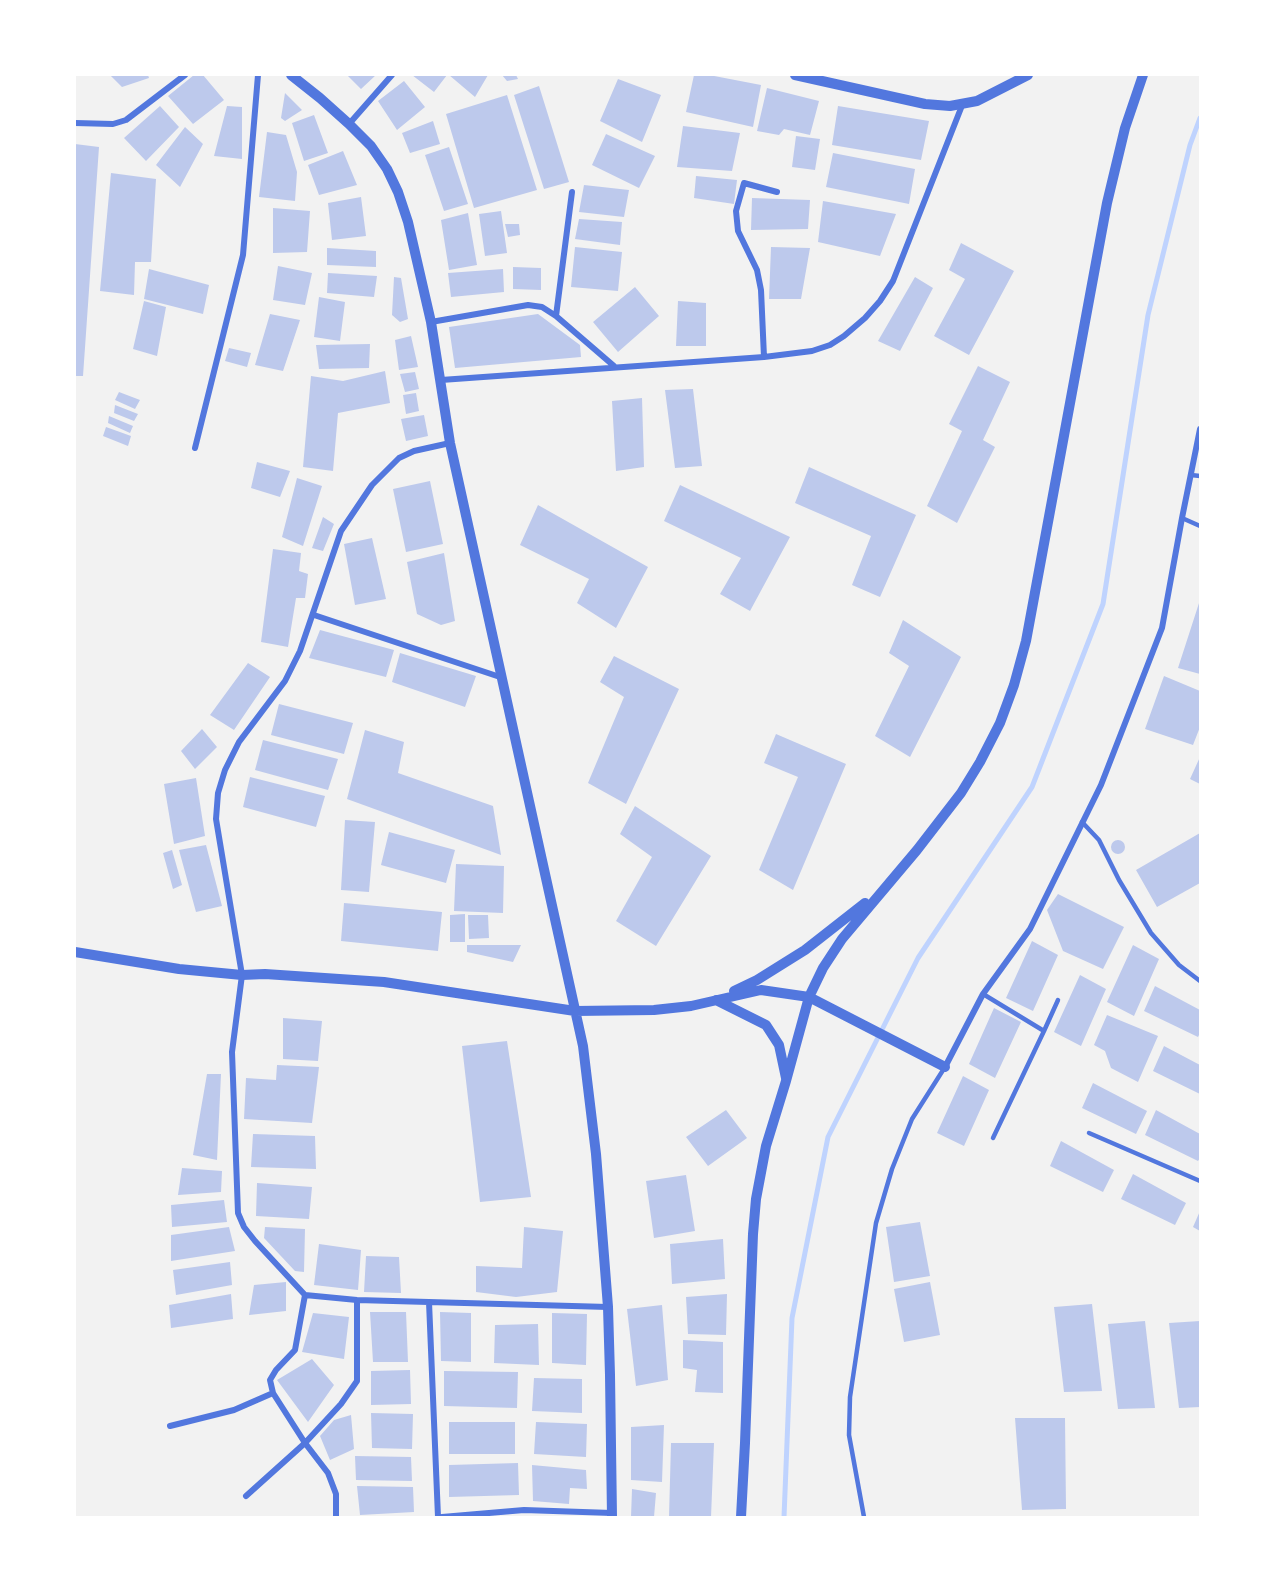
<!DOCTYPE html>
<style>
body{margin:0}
#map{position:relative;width:1275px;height:1592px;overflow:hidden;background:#f2f2f2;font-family:"Fira Sans",sans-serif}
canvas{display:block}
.frame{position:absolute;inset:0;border:76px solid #fff;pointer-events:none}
</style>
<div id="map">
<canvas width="1275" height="1592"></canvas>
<div class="frame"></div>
</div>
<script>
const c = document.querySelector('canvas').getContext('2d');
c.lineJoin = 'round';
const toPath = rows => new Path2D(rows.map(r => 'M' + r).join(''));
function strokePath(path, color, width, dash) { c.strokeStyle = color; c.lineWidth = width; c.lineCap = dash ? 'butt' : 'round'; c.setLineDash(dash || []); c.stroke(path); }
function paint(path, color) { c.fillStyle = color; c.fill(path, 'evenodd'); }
const stream = toPath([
 [784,1517,792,1318,828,1137,918,958,1032,787,1103,604,1148,315,1190,145,1200,118]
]);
const building = toPath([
 [110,75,148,75,149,78,122,87],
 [194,75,203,75,224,100,193,124,168,96],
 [347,75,376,75,361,89],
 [412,75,447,75,434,92],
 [449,75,488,75,475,97],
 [502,75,516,75,518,79,507,81],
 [694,75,709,75,761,85,753,127,686,112],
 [618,79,661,95,642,142,600,121],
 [404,81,425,107,397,130,378,101],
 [539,86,569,182,544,189,514,95],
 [767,88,819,101,810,135,784,129,779,135,757,131],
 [285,93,302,110,285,121,281,118],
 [507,95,537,190,474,208,446,114],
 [160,106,179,127,146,161,124,138],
 [227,106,242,107,242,159,214,156],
 [838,106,929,121,921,160,832,145],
 [314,115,328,153,304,161,292,123],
 [433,121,440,144,410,153,402,133],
 [683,126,740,133,732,171,677,167],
 [185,127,203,144,180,187,156,165],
 [267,132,286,135,297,172,295,201,259,197],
 [606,134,655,156,639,188,592,165],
 [796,136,820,139,815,170,792,167],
 [75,144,99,147,83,376,75,376],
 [449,147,468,204,444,211,425,155],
 [343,151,357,185,319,195,308,165],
 [833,153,915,169,909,204,826,187],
 [111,173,156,179,151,262,135,262,134,295,100,291],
 [696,176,737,180,734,204,694,198],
 [584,185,629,190,624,217,579,212],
 [361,197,366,236,332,240,328,203],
 [752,198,810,200,808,229,751,230],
 [823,201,896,214,880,256,818,242],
 [273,208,310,211,307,252,273,253],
 [501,211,507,253,485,256,479,214],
 [468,213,477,265,449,270,441,220],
 [579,219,622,222,620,245,575,239],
 [505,224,519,224,520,235,508,237],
 [961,243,1014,271,969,355,934,336,965,279,949,270],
 [575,247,622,252,618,291,571,287],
 [771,247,810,248,801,299,769,299],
 [327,248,376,251,376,267,327,265],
 [278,266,312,273,305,305,273,300],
 [513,267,541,268,541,290,513,289],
 [149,269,209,285,203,314,144,299],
 [503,269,504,292,451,297,448,273],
 [328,273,377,276,374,297,327,293],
 [394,277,401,278,408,319,400,322,392,315],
 [915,277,933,288,900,351,878,341],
 [635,287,659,316,618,352,593,322],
 [319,297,345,302,340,341,314,337],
 [144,301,166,307,157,356,133,349],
 [678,301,706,303,706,346,676,346],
 [270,314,300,320,283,371,255,365],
 [538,314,580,345,581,357,455,368,449,327],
 [411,336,418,367,399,370,395,340],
 [370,344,369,368,319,369,316,345],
 [229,348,251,353,247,367,225,361],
 [978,366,1010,382,983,440,995,447,957,523,927,506,962,431,949,424],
 [385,371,390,403,338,413,333,471,303,467,311,376,343,381],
 [415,372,419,389,405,392,400,374],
 [693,389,702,466,675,468,665,390],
 [119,392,140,400,135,409,115,400],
 [416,393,419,411,406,414,403,395],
 [642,398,644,467,616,471,612,401],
 [115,405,138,414,134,421,114,413],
 [424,415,428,436,406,441,401,419],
 [109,416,133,426,130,433,108,423],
 [106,427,131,436,128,446,103,436],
 [257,462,290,471,280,497,251,488],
 [809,467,916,515,880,597,852,585,871,536,795,503],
 [297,478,322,486,303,546,282,537],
 [430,481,443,544,406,552,393,489],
 [680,485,790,537,750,611,720,594,741,558,664,521],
 [538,505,648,567,616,628,577,603,589,579,520,545],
 [323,517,334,524,323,551,312,548],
 [372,538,386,599,355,605,344,544],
 [273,549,301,553,299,571,308,574,305,598,296,598,288,647,261,642],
 [444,553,455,621,441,625,417,614,407,562],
 [1200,600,1200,674,1178,668],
 [903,620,961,657,910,757,875,736,909,666,889,653],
 [320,630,394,650,386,677,309,658],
 [400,653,476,676,465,707,392,682],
 [614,656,679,689,626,804,588,783,624,697,600,682],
 [248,663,270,677,234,730,210,715],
 [1164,676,1200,691,1200,727,1193,745,1145,729],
 [279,704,353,723,344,754,271,735],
 [202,729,217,747,195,769,181,751],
 [365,730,404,742,398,773,493,806,501,855,347,799],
 [776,734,846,764,793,890,759,870,798,777,764,763],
 [263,740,338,759,328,790,255,770],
 [1200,757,1200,784,1190,779],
 [250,777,325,796,316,827,243,807],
 [196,778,205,836,174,844,164,784],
 [635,806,711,856,656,946,616,921,652,857,620,834],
 [345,820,375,822,369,892,341,890],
 [389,832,455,850,446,883,381,865],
 [1200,833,1200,883,1157,907,1136,870],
 '1111 847a7 7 0 1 1 14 0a7 7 0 1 1-14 0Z',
 [206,845,222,906,196,912,179,850],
 [172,850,182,885,173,889,163,853],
 [456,864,504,866,503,913,454,911],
 [1058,894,1124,927,1103,969,1063,951,1047,910],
 [344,903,442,912,438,951,341,941],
 [465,914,465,942,450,942,450,915],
 [468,915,488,915,489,938,469,939],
 [1032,941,1058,955,1033,1011,1006,998],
 [467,945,521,945,513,962,467,952],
 [1133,945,1159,959,1134,1016,1107,1002],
 [1080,975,1106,989,1081,1046,1054,1032],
 [1155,986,1200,1010,1200,1033,1198,1037,1144,1011],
 [994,1008,1021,1022,995,1078,969,1064],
 [1107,1015,1158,1036,1138,1082,1111,1068,1105,1051,1094,1045],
 [283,1018,322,1021,318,1061,283,1059],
 [507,1041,531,1197,480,1202,462,1046],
 [1164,1046,1200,1065,1200,1094,1153,1071],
 [277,1065,319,1067,312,1123,244,1119,246,1078,276,1080],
 [207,1074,221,1074,217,1160,193,1155],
 [963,1076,989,1090,964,1146,937,1133],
 [1093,1083,1147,1111,1136,1134,1082,1108],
 [726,1110,747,1138,708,1166,686,1137],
 [1156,1110,1200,1134,1200,1158,1198,1161,1145,1135],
 [253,1134,315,1136,316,1169,251,1167],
 [1061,1141,1114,1170,1103,1192,1050,1166],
 [182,1168,222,1171,221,1192,178,1195],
 [1133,1174,1186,1203,1175,1225,1121,1199],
 [686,1175,695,1231,654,1238,646,1181],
 [257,1183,312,1187,309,1219,256,1216],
 [224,1200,227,1222,172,1227,171,1205],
 [1200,1211,1200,1231,1193,1227],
 [920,1222,930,1276,894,1282,886,1227],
 [229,1227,235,1251,171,1261,171,1235],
 [265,1227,305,1229,304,1272,295,1271,264,1238],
 [524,1227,563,1231,557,1292,516,1297,476,1292,476,1266,522,1268],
 [723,1239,725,1279,672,1284,670,1244],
 [319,1244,361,1250,358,1290,314,1285],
 [366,1256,399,1257,401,1293,364,1292],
 [230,1262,232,1285,176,1295,173,1270],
 [286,1282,286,1311,249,1315,254,1285],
 [930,1282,940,1335,904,1342,894,1289],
 [231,1294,233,1319,171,1328,169,1305],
 [727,1294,726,1335,688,1334,686,1297],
 [1092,1304,1102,1391,1064,1392,1054,1307],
 [662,1305,668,1380,636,1386,627,1309],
 [370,1312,406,1312,408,1362,373,1362],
 [440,1312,471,1313,471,1362,441,1361],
 [313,1313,349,1317,344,1359,302,1352],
 [552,1313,587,1314,586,1365,552,1363],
 [1145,1321,1155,1408,1118,1409,1108,1324],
 [1200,1321,1200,1407,1179,1408,1169,1323],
 [538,1324,539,1365,494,1363,495,1325],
 [683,1340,723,1342,723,1393,695,1392,697,1370,683,1368],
 [312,1359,334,1385,308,1422,277,1380],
 [410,1370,411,1404,371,1405,371,1371],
 [444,1371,518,1372,517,1408,444,1406],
 [534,1378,582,1379,582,1413,532,1411],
 [371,1413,413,1414,412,1449,372,1448],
 [351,1415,354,1449,330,1460,320,1436,334,1420],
 [1015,1418,1065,1418,1066,1509,1022,1510],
 [449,1422,515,1422,515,1454,449,1454],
 [536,1422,587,1424,586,1457,534,1454],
 [664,1425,662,1482,631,1480,631,1427],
 [671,1443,714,1443,711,1517,669,1517],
 [355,1456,411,1457,412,1481,356,1480],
 [518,1463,519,1495,449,1497,449,1465],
 [532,1465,586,1470,587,1489,570,1488,569,1504,533,1501],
 [357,1486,413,1487,414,1512,360,1515],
 [632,1489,656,1493,654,1517,631,1517]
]);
const service = toPath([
 [1191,475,1200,476],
 [1182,518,1200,526],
 [1082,822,1099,840,1119,880,1151,933,1179,965,1200,981],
 [983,994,1044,1031,993,1138],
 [1044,1031,1058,1000],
 [1089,1133,1200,1181],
 [864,1517,849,1435,850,1397,876,1223,892,1169,912,1119,945,1067]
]);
const minor = toPath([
 [75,123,113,124,126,120,185,75],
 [349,124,392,75],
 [556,316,572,192],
 [431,322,528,305,542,307,556,316,614,366],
 [764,357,761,290,757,270,738,231,736,211,744,183,777,192],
 [441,380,764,357,812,351,830,345,844,336,865,318,880,301,893,281,963,103],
 [195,448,243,255,258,75],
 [314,615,503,678],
 [945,1067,983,994,1030,929,1101,785,1162,628,1182,518,1200,429],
 [305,1295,357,1300,608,1307],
 [429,1302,438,1517],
 [170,1426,234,1410,273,1393],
 [246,1496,305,1443,341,1404,357,1381,357,1300],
 [336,1517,336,1494,328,1473,305,1443,273,1393,270,1380,276,1370,295,1350,305,1295,255,1241,244,1227,238,1213,232,1052,242,975,216,819,218,793,225,770,239,742,285,681,300,651,341,531,372,485,399,458,414,451,450,443],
 [442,1517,524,1510,612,1513]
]);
const tertiary = toPath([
 [291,75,320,98,349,124,371,146,387,169,398,192,408,222,431,322,450,443,583,1046,596,1154,608,1307,610,1375,612,1517],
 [795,75,925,104,950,106,977,101,1028,75],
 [75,952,179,969,242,975,265,974,384,982,575,1011,654,1010,691,1006,761,990,809,997,945,1067],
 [734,991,757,980,805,950,865,903],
 [716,1000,766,1025,779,1045,786,1078],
 [741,1517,745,1443,753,1234,756,1199,766,1146,786,1081,809,997,823,968,842,939,917,850,961,793,980,762,1000,723,1014,685,1026,641,1107,203,1125,128,1143,75]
]);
strokePath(stream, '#bfd3fe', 5);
paint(building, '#bdc9ec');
strokePath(service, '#5277de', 4.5);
strokePath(minor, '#5277de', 6);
strokePath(tertiary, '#5277de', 10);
</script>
